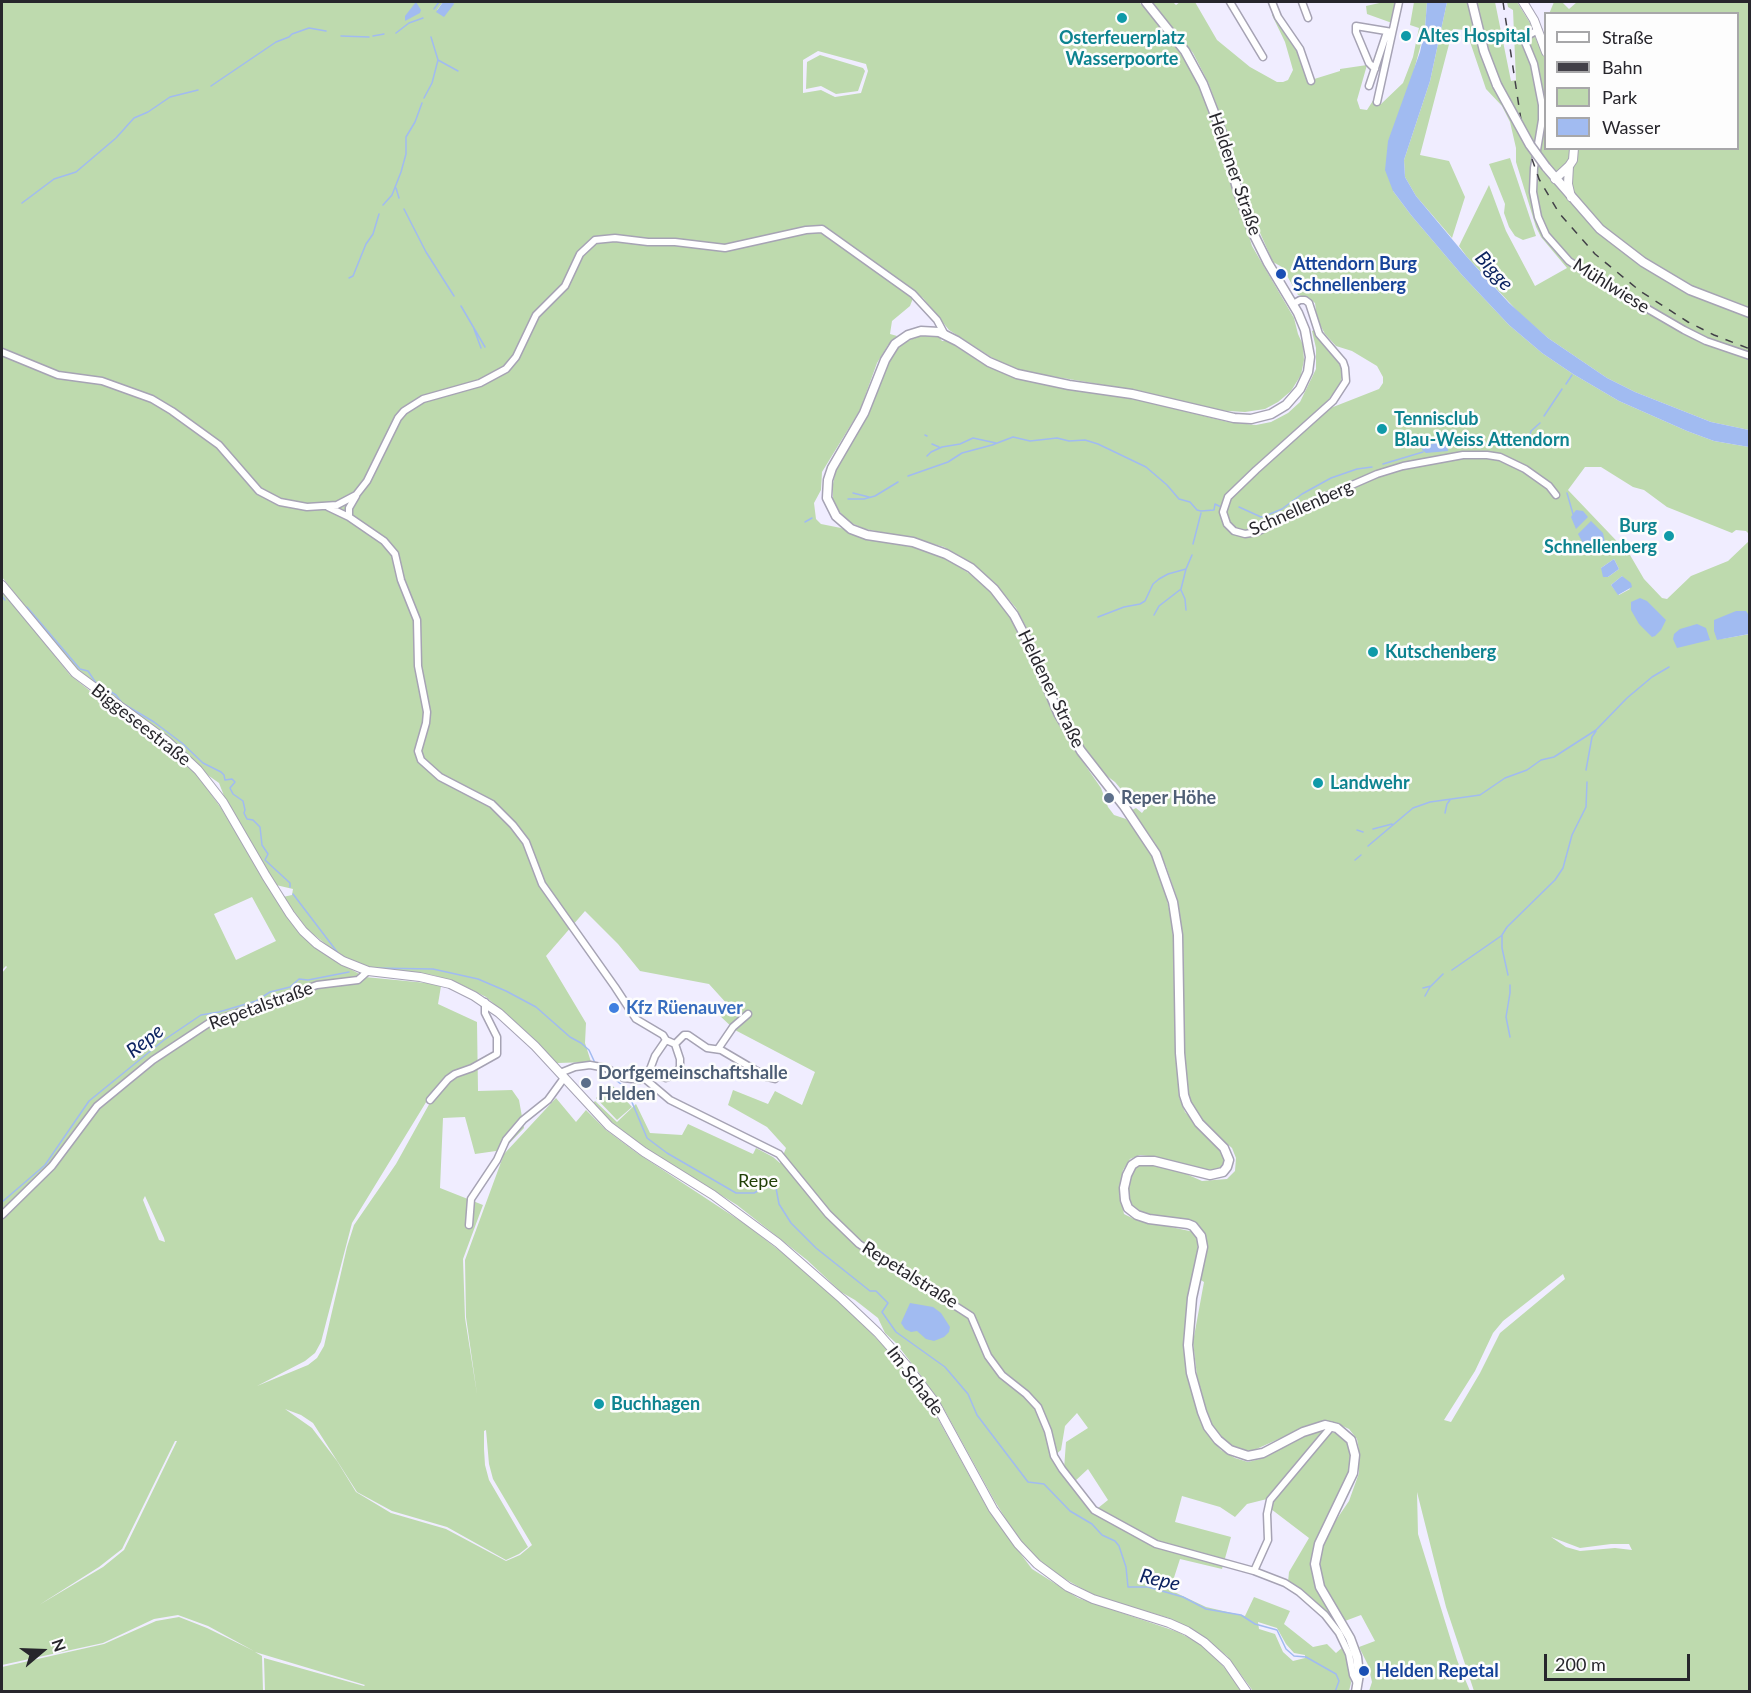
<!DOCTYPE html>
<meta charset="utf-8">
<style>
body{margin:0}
#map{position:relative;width:1751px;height:1693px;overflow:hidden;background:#f0edff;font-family:Lato,sans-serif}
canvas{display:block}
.frame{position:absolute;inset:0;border:3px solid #27262c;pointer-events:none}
.legend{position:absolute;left:1544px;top:12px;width:195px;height:138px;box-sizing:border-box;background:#fdfdfd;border:2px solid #a7a7a9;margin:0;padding:8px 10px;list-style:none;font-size:18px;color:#27262c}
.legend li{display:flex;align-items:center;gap:12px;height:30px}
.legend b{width:30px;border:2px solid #a7a7a9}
.north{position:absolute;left:12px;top:1621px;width:60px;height:60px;-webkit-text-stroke:4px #fdfdfd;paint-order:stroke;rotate:71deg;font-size:16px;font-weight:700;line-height:24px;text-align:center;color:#27262c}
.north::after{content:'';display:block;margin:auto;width:21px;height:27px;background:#27262c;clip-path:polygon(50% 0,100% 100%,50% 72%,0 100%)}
.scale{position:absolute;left:1544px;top:1654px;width:146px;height:27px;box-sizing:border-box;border:3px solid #27262c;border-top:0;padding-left:8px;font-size:18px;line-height:21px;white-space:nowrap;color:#27262c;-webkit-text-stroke:4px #fdfdfd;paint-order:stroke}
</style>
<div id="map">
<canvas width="1751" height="1693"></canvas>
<div class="frame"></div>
<ul class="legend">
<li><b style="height:8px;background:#fff"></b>Straße</li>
<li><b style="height:8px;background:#424048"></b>Bahn</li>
<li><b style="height:16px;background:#bedaae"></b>Park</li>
<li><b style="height:16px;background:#a1bbf1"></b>Wasser</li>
</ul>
<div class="north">N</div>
<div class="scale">200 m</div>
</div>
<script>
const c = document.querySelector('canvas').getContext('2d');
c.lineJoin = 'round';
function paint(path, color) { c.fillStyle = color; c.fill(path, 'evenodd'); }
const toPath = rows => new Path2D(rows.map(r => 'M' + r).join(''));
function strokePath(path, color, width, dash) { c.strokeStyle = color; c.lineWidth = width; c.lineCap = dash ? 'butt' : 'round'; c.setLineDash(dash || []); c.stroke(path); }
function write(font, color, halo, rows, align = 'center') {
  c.font = font + ' Lato,sans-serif'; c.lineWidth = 5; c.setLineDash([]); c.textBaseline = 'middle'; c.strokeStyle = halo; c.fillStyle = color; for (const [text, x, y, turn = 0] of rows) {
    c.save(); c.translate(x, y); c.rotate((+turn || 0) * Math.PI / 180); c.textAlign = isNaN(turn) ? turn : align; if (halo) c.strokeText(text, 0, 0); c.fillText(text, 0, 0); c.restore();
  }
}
const green = toPath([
 [2,2,443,2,437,10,454,3,453,2,1139,2,1160,25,1194,73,1209,108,1252,246,1294,318,1298,334,1303,345,1304,360,1301,375,1291,391,1278,402,1265,409,1245,412,1212,410,1128,389,1027,372,1010,367,991,357,949,330,923,298,915,293,910,306,892,321,890,334,897,336,888,345,877,363,860,410,822,472,821,490,814,503,816,519,821,524,841,528,876,541,918,548,945,558,970,574,996,597,1011,618,1056,719,1074,749,1101,788,1108,807,1114,815,1126,819,1147,845,1162,878,1171,918,1176,962,1176,1031,1179,1097,1185,1112,1220,1149,1224,1157,1224,1164,1218,1170,1209,1172,1148,1156,1140,1155,1130,1159,1123,1170,1119,1192,1124,1214,1134,1219,1194,1232,1198,1240,1197,1259,1189,1295,1184,1332,1184,1351,1195,1405,1201,1422,1208,1435,1221,1450,1235,1458,1248,1462,1260,1459,1306,1433,1326,1430,1267,1499,1247,1504,1235,1517,1220,1507,1182,1496,1175,1522,1231,1537,1222,1569,1180,1559,1170,1590,1206,1607,1245,1616,1254,1597,1290,1611,1284,1624,1313,1647,1327,1644,1336,1653,1344,1646,1349,1667,1351,1683,1349,1691,1253,1691,1227,1656,1194,1630,1169,1618,1095,1596,1058,1575,1032,1554,1014,1532,994,1500,945,1411,919,1373,896,1343,885,1333,878,1318,855,1300,841,1292,807,1260,737,1205,631,1139,612,1125,592,1104,595,1101,617,1122,636,1104,650,1133,682,1135,688,1124,753,1154,756,1148,773,1157,780,1163,786,1148,767,1127,728,1105,733,1090,768,1104,775,1091,802,1105,815,1072,735,1030,719,1015,728,1005,709,984,640,971,618,944,585,911,546,956,586,1023,585,1043,591,1062,557,1063,530,1035,486,997,460,984,433,975,366,967,341,956,308,930,283,897,292,895,293,889,276,885,271,879,226,801,219,783,202,771,182,748,78,674,2,577],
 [818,51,866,64,868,71,861,93,835,97,821,90,803,93,803,60],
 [1077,1413,1088,1428,1066,1442,1064,1469,1074,1482,1088,1469,1108,1500,1093,1512,1062,1475,1062,1469,1054,1456,1061,1450,1065,1426],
 [1258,1622,1277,1628,1286,1644,1294,1653,1305,1655,1305,1658,1293,1661,1283,1652,1275,1634,1259,1629],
 [1152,2,1173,2,1176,5,1180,2,1195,2,1217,40,1250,67,1277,82,1283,82,1288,80,1293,70,1285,42,1272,15,1275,11,1295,41,1311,80,1340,71,1340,69,1367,65,1357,100,1360,109,1367,110,1374,99,1381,104,1403,83,1413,57,1419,28,1410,25,1414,2,1427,2,1425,29,1413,74,1393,191,1411,215,1462,275,1509,325,1542,353,1573,374,1619,401,1687,431,1714,441,1749,447,1749,534,1746,531,1736,530,1732,533,1667,507,1644,490,1633,487,1601,467,1585,467,1568,490,1630,555,1644,579,1662,598,1667,599,1691,576,1728,561,1749,541,1749,617,1748,614,1721,639,1750,634,1749,1691,1474,1691,1446,1607,1417,1492,1418,1534,1457,1660,1470,1691,1369,1691,1372,1682,1368,1665,1359,1647,1375,1641,1361,1615,1345,1621,1325,1593,1318,1565,1326,1535,1349,1501,1359,1473,1359,1450,1357,1439,1349,1429,1336,1423,1326,1421,1312,1424,1252,1451,1238,1449,1222,1439,1213,1429,1206,1408,1197,1376,1193,1342,1204,1282,1199,1279,1207,1239,1198,1224,1189,1220,1145,1215,1136,1210,1130,1202,1127,1192,1129,1179,1134,1168,1142,1164,1175,1169,1202,1181,1227,1179,1235,1171,1236,1158,1232,1148,1205,1125,1192,1108,1187,1092,1184,1057,1183,942,1177,898,1166,866,1155,843,1132,810,1136,808,1142,813,1145,809,1133,796,1125,794,1115,782,1103,773,1080,741,1066,714,1031,636,1016,608,994,582,971,563,944,547,913,538,865,529,849,522,839,511,833,500,833,484,836,469,868,415,891,357,899,346,912,339,925,335,939,337,942,341,948,341,983,364,1007,374,1147,402,1228,422,1256,425,1271,422,1288,413,1300,402,1316,369,1316,348,1312,331,1314,330,1341,365,1343,373,1340,385,1325,404,1328,409,1379,389,1383,383,1383,377,1377,366,1352,351,1336,346,1325,334,1317,319,1315,303,1309,298,1298,295,1282,267,1273,262,1249,208,1231,143,1208,82,1193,53],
 [1614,559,1619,569,1608,577,1601,568],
 [1622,576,1630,589,1619,595,1611,585],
 [1563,1274,1565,1279,1500,1333,1480,1373,1451,1422,1444,1420,1475,1371,1493,1333,1503,1321],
 [1551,1537,1580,1548,1611,1544,1629,1544,1632,1550,1615,1548,1580,1551,1566,1547],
 [1384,2,1397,2,1392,23,1367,14,1366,6],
 [1447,2,1495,2,1511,81,1516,80,1513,10,1508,7,1507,2,1517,2,1530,23,1538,44,1545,42,1546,148,1738,148,1738,14,1549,14,1554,2,1562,2,1569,9,1577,2,1749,2,1749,430,1711,422,1635,392,1607,378,1548,338,1520,314,1467,257,1459,246,1489,185,1506,231,1535,286,1567,268,1541,237,1536,227,1516,162,1516,148,1510,122,1502,106,1486,89,1466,30,1453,29,1420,155,1449,161,1465,197,1452,238,1416,196,1405,177,1404,160,1430,81],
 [820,55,863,68,865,71,858,91,836,94,821,86,806,89,807,62],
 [1510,158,1536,236,1523,240,1515,236,1509,227,1504,213,1505,204,1489,164],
 [2,590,70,675,109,706,165,745,193,769,221,808,277,900,339,963,365,977,437,984,441,986,438,1004,477,1022,478,1091,512,1090,519,1100,524,1128,503,1150,475,1154,465,1117,443,1118,440,1188,483,1205,463,1259,465,1318,477,1394,466,1317,465,1260,504,1154,556,1098,576,1122,586,1110,606,1130,637,1153,745,1224,815,1278,877,1339,902,1364,932,1408,990,1513,1032,1569,1078,1598,1178,1632,1200,1644,1222,1665,1244,1691,265,1692,264,1658,364,1686,365,1685,255,1652,262,1656,263,1691,2,1691,2,1667,104,1644,156,1621,179,1617,207,1628,254,1651,208,1626,178,1615,154,1619,103,1643,2,1665,2,973,7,967,6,966,2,970],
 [252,897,276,941,236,960,214,914],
 [442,1081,396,1164,354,1225,347,1247,324,1346,317,1358,308,1365,257,1386,305,1361,315,1353,321,1342,352,1223,428,1099],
 [145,1196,164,1238,165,1242,159,1240,143,1200],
 [285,1409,301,1415,313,1423,357,1492,392,1511,447,1527,506,1560,519,1554,528,1547,489,1480,485,1465,484,1449,484,1431,486,1430,489,1464,493,1479,532,1545,520,1555,506,1561,446,1529,391,1513,356,1492,337,1461,312,1428],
 [175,1441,177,1441,124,1550,103,1567,39,1605,99,1567,122,1549],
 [611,1084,632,1107,617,1120,596,1098],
 [1336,1432,1348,1442,1352,1459,1349,1474,1312,1563,1313,1579,1323,1601,1337,1621,1335,1622,1318,1604,1288,1582,1289,1572,1309,1538,1271,1509,1274,1499,1319,1446,1331,1433]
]);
const water = toPath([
 [416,2,421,10,420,13,405,21,405,16],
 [443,2,453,2,454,4,444,17,436,12],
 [1427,2,1447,2,1430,81,1404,160,1405,177,1416,196,1467,257,1509,303,1548,338,1607,378,1635,392,1711,422,1749,430,1749,447,1714,441,1687,431,1619,401,1573,374,1542,353,1509,325,1462,275,1411,215,1393,191,1385,170,1388,141,1420,52,1425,29],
 [1439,442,1447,442,1448,451,1426,453,1422,450,1423,446],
 [1576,510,1583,511,1588,517,1576,529,1571,517],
 [1591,521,1603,533,1605,542,1601,548,1589,554,1578,534],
 [1614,559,1619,569,1608,577,1603,577,1601,568],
 [1622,576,1631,583,1632,587,1618,595,1611,585],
 [1640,598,1647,601,1666,620,1661,630,1655,636,1652,637,1639,624,1631,610,1631,602],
 [1736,611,1746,611,1748,614,1749,634,1717,640,1714,631,1714,620],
 [1697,624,1706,628,1710,640,1677,648,1673,639,1674,634,1680,629],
 [910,1303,933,1307,941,1313,950,1327,949,1332,944,1337,934,1341,926,1339,917,1331,911,1332,905,1329,901,1323]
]);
const stream = toPath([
 [434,9,439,2],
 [396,33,409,23,423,18],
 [341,36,369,37],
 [373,36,384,34],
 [438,60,458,71],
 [211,86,276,42,289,37,292,34,309,28,326,31],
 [424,98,432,83,438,60,431,37],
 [396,188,399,198],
 [22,203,54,179,76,172,116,138,134,118,148,112,170,97,198,90],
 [383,205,392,195,401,172,406,154,406,137,415,122,422,103],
 [404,209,426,252,454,296],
 [349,278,353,276,366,244,373,234,379,214],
 [461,306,485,347],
 [474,329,481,348],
 [1566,384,1572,375],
 [1544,416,1562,389],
 [925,435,927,436],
 [1530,435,1531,431,1540,423],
 [932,444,939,447],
 [1456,444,1478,446],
 [927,456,931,452,942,447,960,444,973,438,996,443],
 [1383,464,1423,452],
 [908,476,948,462,962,453,992,445,1013,437,1030,441,1057,438,1069,441,1085,440,1098,444,1146,467,1167,485,1179,499,1190,502,1197,510,1201,511,1214,510,1215,504,1221,507],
 [853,493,869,497],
 [1567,493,1573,514],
 [848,499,864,499,875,496,898,482],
 [1239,507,1261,517,1265,516,1282,509,1302,494,1331,478,1357,469,1372,467],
 [805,522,812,518],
 [1193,544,1201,513],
 [1181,590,1185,599,1186,610],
 [2,596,5,600],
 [27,607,80,669,88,671,96,683,116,695,122,703,154,722,182,743,203,763,221,772,224,775,225,780,232,779,235,782,230,788,233,794,243,801,245,810,244,813,247,819,253,820,260,827,262,845,268,854,265,860,290,883,290,887],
 [1154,615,1159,606,1181,589,1186,569],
 [1098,617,1124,607,1140,604,1145,601,1153,584,1159,579,1168,574,1186,569,1192,555],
 [1586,770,1592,737,1596,731],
 [1445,813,1447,804,1450,800],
 [1373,829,1392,824],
 [1357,830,1363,832],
 [1368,846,1413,808,1430,802,1480,795,1505,778,1527,770,1541,760,1554,757,1596,730,1627,698,1652,677,1669,667],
 [1355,860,1361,855],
 [293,894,338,953],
 [372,968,433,969,478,979,506,991,536,1007,570,1037,581,1043,589,1050,596,1065],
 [1452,970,1501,936],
 [1508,975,1502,948,1502,935,1507,927,1555,880,1563,868,1572,835,1586,807,1587,782],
 [1510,985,1510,993,1506,1017,1510,1037],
 [1423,988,1431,986,1443,974],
 [1425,996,1430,987],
 [604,1071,626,1088,647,1138,667,1153,736,1193,754,1193,765,1187,776,1188,779,1204,791,1223,816,1248,870,1291,876,1291,888,1303,882,1312,896,1332,945,1367,968,1394,977,1415,1028,1482,1044,1484,1070,1511,1092,1524,1102,1535,1115,1541,1119,1546,1126,1567,1128,1587,1148,1587,1183,1597,1206,1609,1241,1615,1255,1624,1277,1630,1286,1649,1294,1656,1306,1657,1336,1674,1339,1681,1335,1692],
 [2,1202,45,1165,89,1101,164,1040,201,1015,219,1012,256,1001,270,992,290,987,299,979,308,980,349,972]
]);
const minor = toPath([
 [1230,2,1263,57],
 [1272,2,1278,17,1300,49,1311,81],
 [1302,2,1308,18],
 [1538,30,1529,35,1525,42,1534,64,1542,105,1542,120,1534,168,1533,192,1538,217,1546,235,1569,261,1598,280,1684,330,1706,341,1750,356],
 [1375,69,1369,63,1356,32,1356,26,1392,32],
 [1369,86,1387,32],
 [1377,102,1399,2],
 [1293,304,1300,300,1305,300,1309,303,1319,334,1343,362,1345,368,1346,381,1333,401,1256,470,1228,497,1223,512,1227,524,1234,531,1245,534,1257,532,1329,495,1377,474,1403,466,1463,455,1487,455,1500,457,1525,469,1549,486,1556,495],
 [2,352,58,375,102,381,152,399,172,411,219,445,259,491,280,502,307,507,337,505,356,495,367,481,398,418,404,411,423,399,480,383,506,369,516,357,536,315,565,286,580,254,595,240,615,238,648,242,675,242,725,248,806,230,822,229,913,294,937,320,945,335],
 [328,507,349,517,384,541,395,554,401,580,417,620,418,666,427,712,426,723,418,751,421,760,440,777,492,804,513,825,526,842,542,884,615,987,636,1019,663,1035,666,1040,655,1056,649,1072,640,1080,624,1078,606,1068,590,1065,575,1067,560,1073],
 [349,517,349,508,356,496],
 [675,1044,684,1035,688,1035,707,1048,721,1050,767,1077,775,1079],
 [718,1049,733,1027,748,1014],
 [649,1072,666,1078,675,1074,680,1067,680,1059,675,1044,666,1040],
 [644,1078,670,1100,779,1154,828,1214,859,1244,971,1316,988,1356,1002,1375,1026,1394,1038,1407,1048,1431,1054,1456,1062,1469,1094,1510,1156,1544,1254,1571,1285,1583,1299,1592,1325,1615,1339,1633,1349,1654,1353,1675,1357,1683],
 [430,1100,448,1079,455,1074,472,1068,497,1054,497,1037,485,1013,485,1002],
 [2,1215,52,1166,97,1106,153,1060,209,1023,317,985,358,980,368,971],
 [469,1225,471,1199,497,1160,506,1140,523,1120,548,1100,564,1078],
 [1254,1571,1268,1540,1267,1514,1270,1500,1332,1426]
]);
const tertiary = toPath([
 [1523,2,1534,20,1546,52],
 [1569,166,1568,184,1571,197],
 [1555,179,1569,166,1573,160,1574,148],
 [2,585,75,673,167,741,198,770,223,802,266,876,290,914,303,931,317,944,343,961,368,971,420,977,450,984,474,996,499,1013,535,1046,609,1126,644,1152,713,1195,778,1243,842,1299,878,1333,908,1367,934,1401,993,1509,1018,1544,1037,1564,1068,1587,1093,1599,1169,1623,1187,1631,1204,1642,1227,1663,1247,1692]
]);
const secondary = toPath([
 [1146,2,1185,51,1203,84,1222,133,1238,192,1252,231,1268,263,1298,313,1305,330,1310,357,1308,372,1300,389,1286,405,1271,414,1251,419,1234,418,1132,394,1069,385,1017,374,989,362,957,341,939,332,921,331,908,335,895,344,885,360,864,413,832,468,828,480,827,498,836,516,851,529,867,535,913,542,946,554,971,568,994,589,1014,615,1028,642,1059,715,1081,751,1124,806,1156,854,1173,902,1178,935,1180,1053,1184,1095,1187,1104,1199,1123,1224,1148,1229,1160,1227,1167,1223,1172,1210,1175,1154,1161,1138,1161,1132,1165,1127,1175,1124,1188,1125,1200,1128,1208,1137,1215,1149,1219,1188,1224,1193,1226,1201,1236,1203,1247,1192,1298,1188,1345,1191,1373,1202,1412,1208,1427,1218,1440,1230,1450,1248,1456,1263,1453,1303,1432,1325,1425,1337,1428,1351,1440,1355,1455,1353,1473,1319,1544,1315,1564,1320,1587,1350,1638,1357,1657,1359,1674,1356,1692],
 [1472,2,1484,51,1497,85],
 [1546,167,1600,229,1643,262,1690,290,1750,313]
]);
const rail = toPath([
 [1503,2,1523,133,1539,179,1559,213,1595,254,1640,291,1688,322,1714,335,1750,349]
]);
const secondaryBridge = toPath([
 [1497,85,1530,145,1546,167]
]);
const markers = [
 [1122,18,6,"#0f9aa8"],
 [1406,36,6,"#0f9aa8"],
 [1281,274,6,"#1a4fb4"],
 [1382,429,6,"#0f9aa8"],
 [1669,536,6,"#0f9aa8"],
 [1373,652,6,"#0f9aa8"],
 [1318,783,6,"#0f9aa8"],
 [1109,798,6,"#5c6f8a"],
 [614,1008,6,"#3f7fe0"],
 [586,1083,6,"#5c6f8a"],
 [599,1404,6,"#0f9aa8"],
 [1364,1671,6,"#1a4fb4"]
];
const cultureNames = [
 ["Altes Hospital",1418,36],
 ["Osterfeuerplatz",1122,38,"center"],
 ["Wasserpoorte",1122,59,"center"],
 ["Tennisclub",1394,419],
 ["Blau-Weiss Attendorn",1394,440],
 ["Burg",1657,526,"right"],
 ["Schnellenberg",1657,547,"right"],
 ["Kutschenberg",1385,652],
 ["Landwehr",1330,783],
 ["Buchhagen",611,1404]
];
const streetNames = [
 ["Heldener Straße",1235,174,71],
 ["Mühlwiese",1611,286,32],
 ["Schnellenberg",1301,508,-24],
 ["Heldener Straße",1051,689,64],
 ["Biggeseestraße",141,725,38],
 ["Repetalstraße",261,1006,-20],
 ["Repetalstraße",910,1275,32],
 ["Im Schade",915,1381,53]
];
const transitNames = [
 ["Attendorn Burg",1293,264],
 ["Schnellenberg",1293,285],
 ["Helden Repetal",1376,1671]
];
const serviceNames = [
 ["Reper Höhe",1121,798],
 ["Dorfgemeinschaftshalle",598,1073],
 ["Helden",598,1094]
];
const shopNames = [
 ["Kfz Rüenauver",626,1008]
];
const parkNames = [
 ["Repe",758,1181]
];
const waterNames = [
 ["Bigge",1494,271,48],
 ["Repe",145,1041,-38],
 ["Repe",1160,1580,13]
];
paint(green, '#bedaae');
paint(water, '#a1bbf1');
strokePath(stream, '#a1bbf1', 1.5);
strokePath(minor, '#a6a3b4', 9);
strokePath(tertiary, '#a6a3b4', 10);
strokePath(secondary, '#a6a3b4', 11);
strokePath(minor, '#fff', 6);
strokePath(tertiary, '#fff', 8);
strokePath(secondary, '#fff', 8);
strokePath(rail, '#424048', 1.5, [8, 8]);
strokePath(secondaryBridge, '#a6a3b4', 11, []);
strokePath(secondaryBridge, '#fff', 8);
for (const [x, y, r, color] of markers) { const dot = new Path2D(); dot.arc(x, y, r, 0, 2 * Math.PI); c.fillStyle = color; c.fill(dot); strokePath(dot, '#fdfdfd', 2); }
write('bold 18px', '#0d838f', '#fdfdfd', cultureNames, 'left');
write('18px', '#27262c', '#fdfdfd', streetNames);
write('bold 18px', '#164399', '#fdfdfd', transitNames, 'left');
write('bold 18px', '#4e5e75', '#fdfdfd', serviceNames, 'left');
write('bold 18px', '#366cbe', '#fdfdfd', shopNames, 'left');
write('18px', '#203f07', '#fdfdfd', parkNames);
write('italic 20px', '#0c2360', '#fdfdfd', waterNames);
</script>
